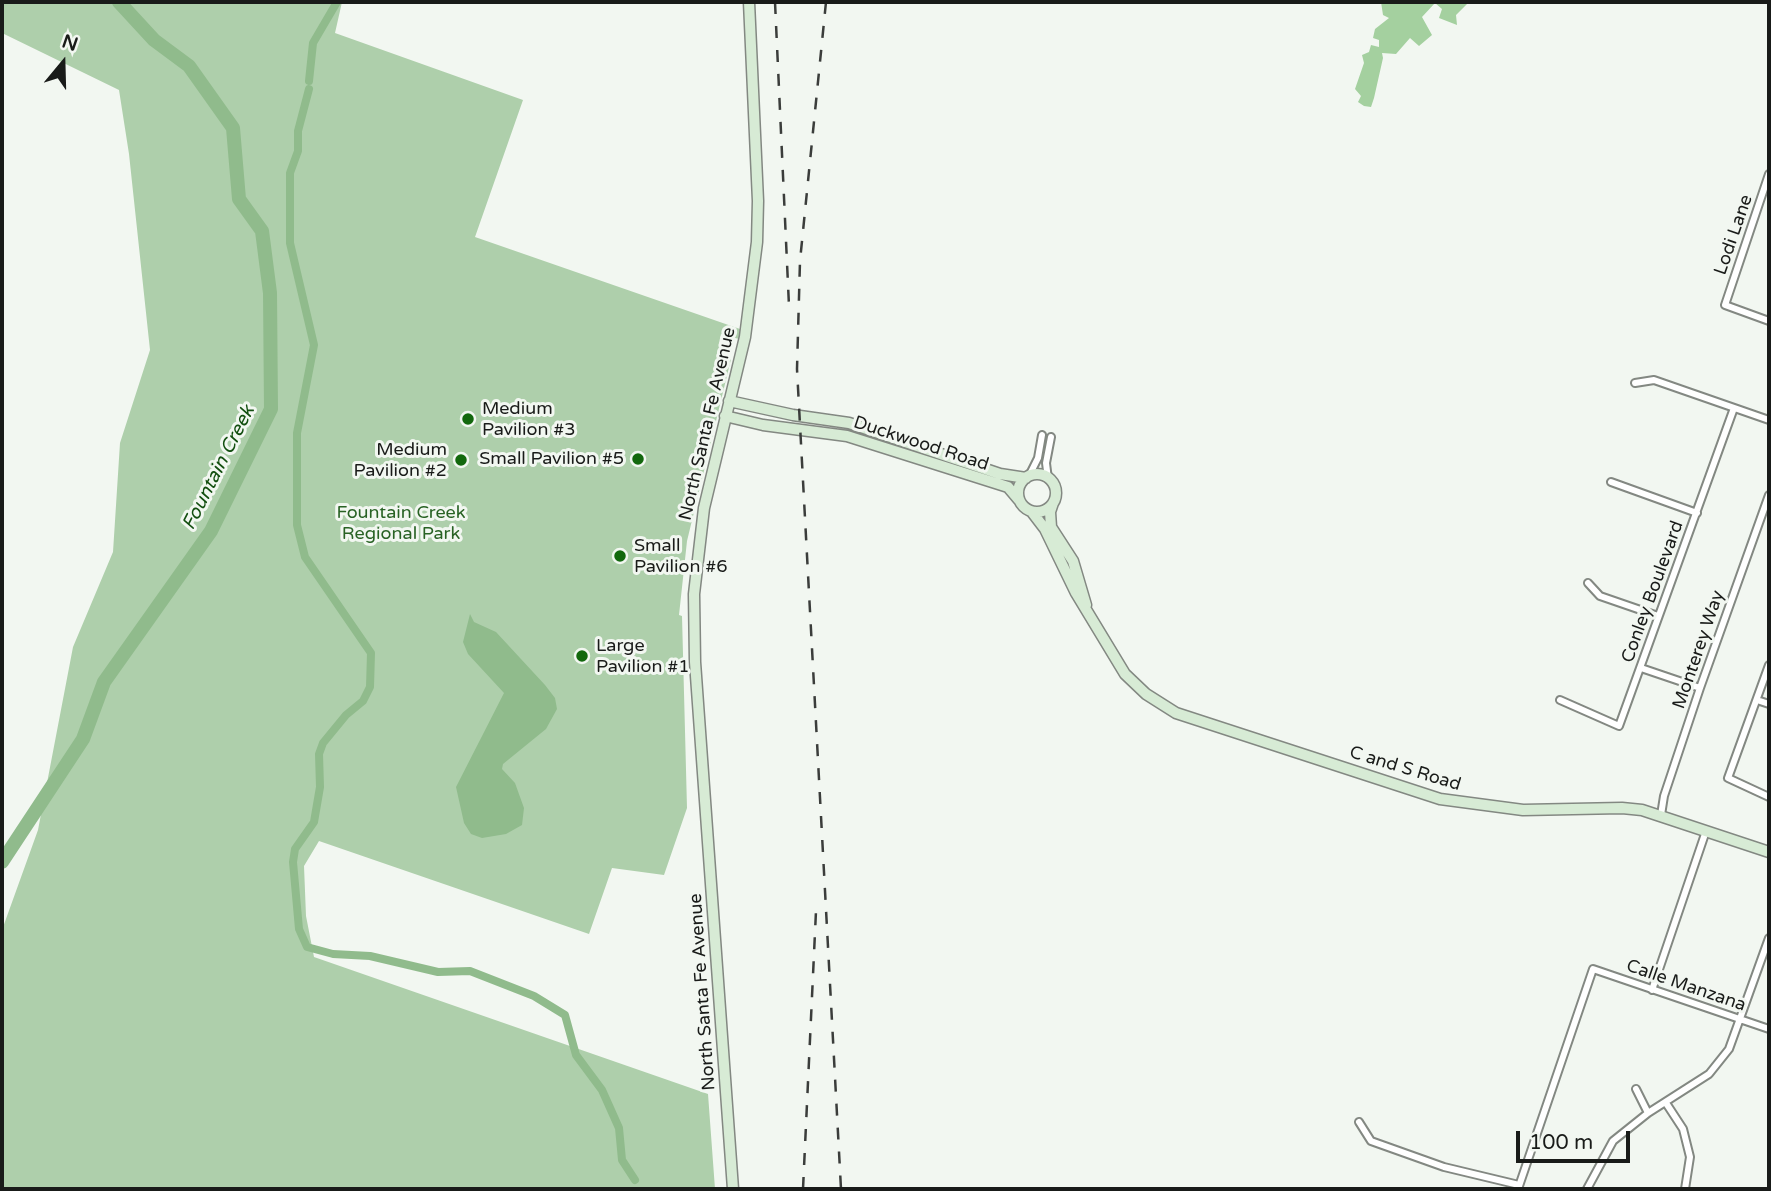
<!DOCTYPE html>
<style>
body{margin:0}
#map{position:relative;width:1771px;height:1191px;overflow:hidden;background:#f2f7f1;font-family:"Varela Round",sans-serif}
canvas{display:block}
.frame{position:absolute;inset:0;border:4px solid #191b19;pointer-events:none}
.north{position:absolute;left:28px;top:28px;width:70px;height:70px;-webkit-text-stroke:5px #f2f7f1;paint-order:stroke;rotate:19deg;font-size:19px;font-weight:700;line-height:28px;text-align:center;color:#191b19}
.north::after{content:'';display:block;margin:auto;width:24px;height:32px;background:#191b19;clip-path:polygon(50% 0,100% 100%,50% 72%,0 100%)}
.scale{position:absolute;left:1516px;top:1131px;width:114px;height:32px;box-sizing:border-box;border:4px solid #191b19;border-top:0;padding-left:9px;font-size:21px;line-height:24px;white-space:nowrap;color:#191b19;-webkit-text-stroke:5px #f2f7f1;paint-order:stroke}
</style>
<div id="map">
<canvas width="1771" height="1191"></canvas>
<div class="frame"></div>
<div class="north">N</div>
<div class="scale">100 m</div>
</div>
<script>
const c = document.querySelector('canvas').getContext('2d');
c.lineJoin = 'round';
function paint(path, color) { c.fillStyle = color; c.fill(path, 'evenodd'); }
const toPath = rows => new Path2D(rows.map(r => 'M' + r).join(''));
function strokePath(path, color, width, dash) { c.strokeStyle = color; c.lineWidth = width; c.lineCap = dash ? 'butt' : 'round'; c.setLineDash(dash || []); c.stroke(path); }
function write(font, color, halo, rows, align = 'center') {
  c.font = font + ' "Varela Round",sans-serif'; c.lineWidth = 6; c.setLineDash([]); c.textBaseline = 'middle'; c.strokeStyle = halo; c.fillStyle = color; for (const [text, x, y, turn = 0] of rows) {
    c.save(); c.translate(x, y); c.rotate((+turn || 0) * Math.PI / 180); c.textAlign = isNaN(turn) ? turn : align; if (halo) c.strokeText(text, 0, 0); c.fillText(text, 0, 0); c.restore();
  }
}
const green = toPath([
 [2,2,342,2,335,33,523,100,475,237,740,329,739,339,721,334,719,343,731,359,687,541,679,615,682,616,687,808,664,875,612,868,589,934,319,841,304,866,306,916,314,957,708,1094,715,1189,2,1189,2,930,38,830,73,647,113,552,120,443,150,350,129,154,119,90,2,33]
]);
const forest = toPath([
 [1381,2,1469,2,1456,15,1457,25,1439,18,1442,9,1435,3,1422,17,1432,35,1419,46,1410,38,1396,54,1382,53,1383,58,1374,98,1371,107,1364,106,1358,102,1361,96,1355,89,1364,63,1362,55,1369,52,1371,45,1379,47,1379,40,1373,38,1375,29,1389,18,1383,15]
]);
const water = toPath([
 [470,614,474,622,496,632,545,685,555,698,557,709,546,729,503,764,502,769,515,783,524,808,522,825,506,834,482,838,471,834,464,823,456,787,504,693,468,654,463,642]
]);
const canal = toPath([
 [309,81,313,43,337,2],
 [309,89,298,131,298,151,290,173,290,243,314,345,297,433,297,525,305,557,371,653,370,687,363,701,346,715,323,743,319,754,320,787,314,822,295,849,293,862,299,929,307,947,333,954,370,956,438,972,470,971,534,996,565,1015,576,1055,602,1090,619,1128,622,1160,635,1180]
]);
const river = toPath([
 [2,862,83,739,104,682,211,531,271,409,270,293,262,231,239,199,233,128,189,66,154,40,119,2]
]);
const minor = toPath([
 [1769,174,1725,305,1769,321],
 [1635,383,1654,380,1769,420],
 [1029,476,1038,458,1042,435],
 [1048,479,1046,463,1051,437],
 [1611,482,1697,513],
 [1588,583,1600,596,1658,616],
 [1769,665,1728,778,1769,797],
 [1641,668,1700,688],
 [1560,700,1619,726,1734,408],
 [1757,700,1769,704],
 [1661,815,1664,796,1700,688,1769,495],
 [1652,990,1706,831],
 [1636,1089,1648,1113],
 [1666,1103,1683,1129,1690,1157,1685,1189],
 [1359,1122,1371,1141,1444,1167,1519,1185],
 [1518,1189,1593,969,1769,1029],
 [1587,1189,1613,1141,1648,1113,1709,1074,1729,1049,1769,938]
]);
const secondary = toPath([
 [729,401,793,415,849,423,1000,474,1026,478],
 [725,416,763,425,847,436,1008,487,1019,500],
 '1018 493a19 19 0 1 1 38 0a19 19 0 1 1-38 0Z',
 [1053,503,1050,512,1051,527,1073,561,1086,605],
 [1032,512,1045,529,1076,593,1125,674,1146,694,1176,713,1440,799,1523,810,1622,808,1642,810,1769,852],
 [733,1189,695,662,694,594,704,508,745,337,757,242,758,201,749,2]
]);
const rail = toPath([
 [775,2,789,306],
 [826,2,800,261,797,369,841,1189],
 [803,1189,816,911]
]);
const markers = [
 [468,419,7,"#12680d"],
 [638,459,7,"#12680d"],
 [461,460,7,"#12680d"],
 [620,556,7,"#12680d"],
 [582,656,7,"#12680d"]
];
const streetNames = [
 ["Lodi Lane",1734,235,-71],
 ["North Santa Fe Avenue",708,424,-77],
 ["Duckwood Road",921,444,18],
 ["Conley Boulevard",1653,592,-70],
 ["Monterey Way",1699,650,-71],
 ["C and S Road",1405,769,17],
 ["Calle Manzana",1686,986,19],
 ["North Santa Fe Avenue",703,992,-94]
];
const poiNames = [
 ["Medium",482,409],
 ["Pavilion #3",482,430],
 ["Medium",447,450,"right"],
 ["Pavilion #2",447,471,"right"],
 ["Small Pavilion #5",624,459,"right"],
 ["Small",634,546],
 ["Pavilion #6",634,567],
 ["Large",596,646],
 ["Pavilion #1",596,667]
];
const parkNames = [
 ["Fountain Creek",401,513],
 ["Regional Park",401,534]
];
const waterNames = [
 ["Fountain Creek",219,468,-63]
];
paint(green, '#aecfab');
paint(forest, '#a4d09f');
paint(water, '#90bb8c');
strokePath(canal, '#90bb8c', 8);
strokePath(river, '#90bb8c', 14);
strokePath(minor, '#838882', 10);
strokePath(secondary, '#838882', 13);
strokePath(minor, '#fff', 6);
strokePath(secondary, '#d7ebd5', 10);
strokePath(rail, '#3b3d3b', 2.5, [12, 12]);
for (const [x, y, r, color] of markers) { const dot = new Path2D(); dot.arc(x, y, r, 0, 2 * Math.PI); c.fillStyle = color; c.fill(dot); strokePath(dot, '#f2f7f1', 2.5); }
write('18px', '#191b19', '#f2f7f1', streetNames);
write('18px', '#191b19', '#f2f7f1', poiNames, 'left');
write('18px', '#286224', '#f2f7f1', parkNames);
write('italic 19px', '#134f10', '#f2f7f1', waterNames);
</script>
